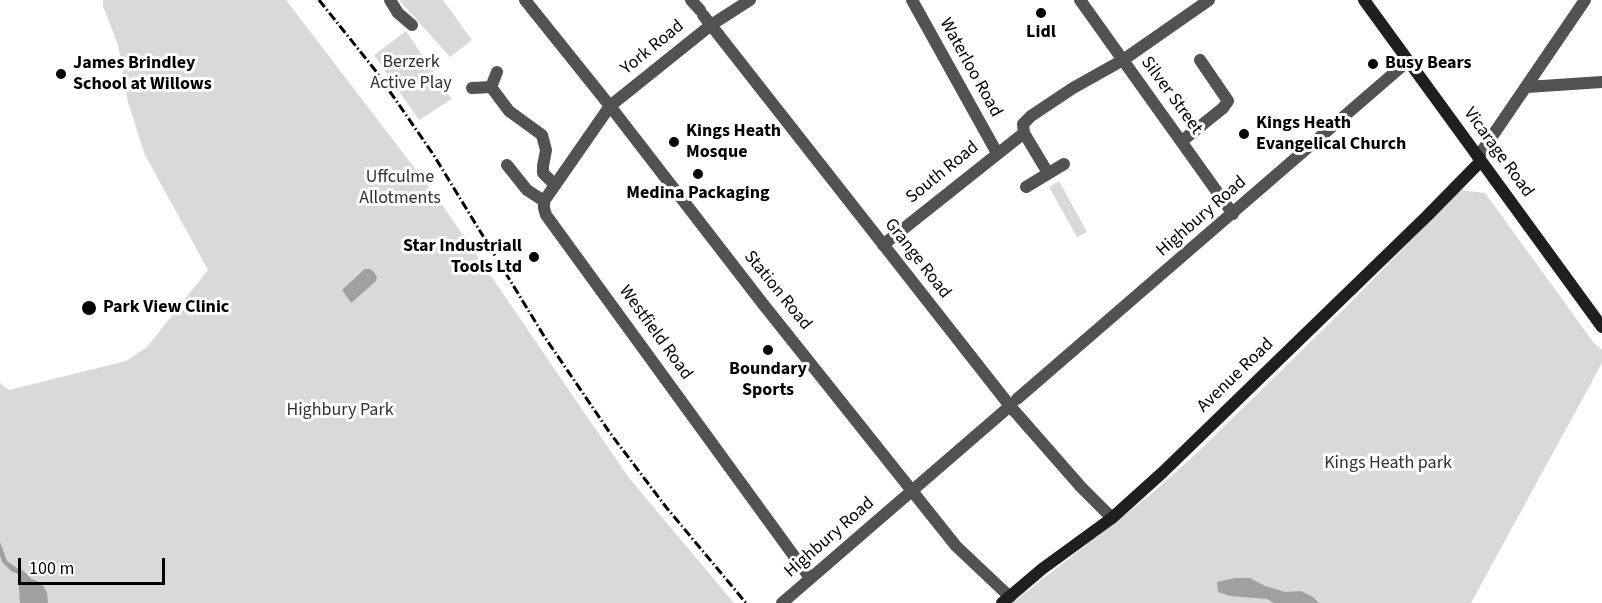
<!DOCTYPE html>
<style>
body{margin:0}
#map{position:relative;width:1602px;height:603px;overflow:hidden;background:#fff;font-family:"Source Sans 3",sans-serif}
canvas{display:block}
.scale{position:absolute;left:18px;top:558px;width:147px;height:27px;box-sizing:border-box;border:3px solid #000;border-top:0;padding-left:8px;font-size:18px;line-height:21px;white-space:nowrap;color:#000;-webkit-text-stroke:4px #fff;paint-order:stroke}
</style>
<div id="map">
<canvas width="1602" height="603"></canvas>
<div class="scale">100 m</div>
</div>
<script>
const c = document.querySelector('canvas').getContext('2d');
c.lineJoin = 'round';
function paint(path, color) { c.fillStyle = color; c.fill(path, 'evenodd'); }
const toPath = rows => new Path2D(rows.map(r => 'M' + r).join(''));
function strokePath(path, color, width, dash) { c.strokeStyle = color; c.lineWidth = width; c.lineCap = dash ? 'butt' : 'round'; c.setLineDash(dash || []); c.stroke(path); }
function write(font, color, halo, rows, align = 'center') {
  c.font = font + ' "Source Sans 3",sans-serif'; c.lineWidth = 6; c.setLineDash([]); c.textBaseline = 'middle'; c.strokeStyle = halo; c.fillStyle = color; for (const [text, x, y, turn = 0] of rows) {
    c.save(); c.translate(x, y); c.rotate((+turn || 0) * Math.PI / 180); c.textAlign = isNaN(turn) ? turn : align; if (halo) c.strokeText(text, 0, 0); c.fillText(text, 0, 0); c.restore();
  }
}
const green = toPath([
 [103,0,286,0,439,200,629,478,734,603,0,603,0,383,9,390,126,361,147,347,208,270,145,155,128,102,118,45,103,6],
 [399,0,443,0,472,40,450,57],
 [406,31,452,99,419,120,374,55],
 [1059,181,1087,232,1077,237,1049,187],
 [1460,190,1485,193,1594,343,1602,350,1602,363,1471,603,1012,603,1149,496,1198,452,1347,306]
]);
const water = toPath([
 [365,269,370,269,374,272,377,277,376,281,351,303,342,290],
 [0,542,7,561,18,569,21,569,32,579,41,583,47,592,48,603,20,603,18,574,11,571,2,562,0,555],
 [1235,578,1250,578,1265,586,1285,592,1301,591,1313,597,1319,603,1274,603,1267,599,1230,596,1218,592,1217,582]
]);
const street = toPath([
 [390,0,398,13,412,25],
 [525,0,610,106,763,304,956,546,1010,597],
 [691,0,700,10],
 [750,0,711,25,610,106,544,201,544,208,546,215,810,578],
 [912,0,997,153],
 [1080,0,1233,214],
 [703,15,1010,406,1081,487,1112,518],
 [491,87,509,111,542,135,546,150,543,166,543,173,555,185],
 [1527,87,1602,82],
 [472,88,491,87,497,72],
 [1182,141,1223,108,1228,101,1200,60],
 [1478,157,1585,0],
 [507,165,527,190,544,201],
 [1048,173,1024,133,1023,124,1031,116,1073,88,1123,60,1209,0],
 [1026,187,1064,164],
 [883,245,1024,133],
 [1017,399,1408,61],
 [782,603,1010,406]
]);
const secondary = toPath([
 [1364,0,1602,327],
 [1002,603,1042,569,1112,518,1163,472,1427,216,1481,161]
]);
const rail = toPath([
 [319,0,375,70,433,154,544,336,610,433,666,507,746,603]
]);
const markers = [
 [1041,13,6,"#000"],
 [1373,64,6,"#000"],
 [61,74,6,"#000"],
 [1244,134,6,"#000"],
 [674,142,6,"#000"],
 [698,174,6,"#000"],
 [534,257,6,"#000"],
 [89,308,8,"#000"],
 [768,350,6,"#000"]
];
const poiNames = [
 ["Lidl",1041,33,"center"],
 ["James Brindley",73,64],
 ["School at Willows",73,85],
 ["Busy Bears",1385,64],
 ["Kings Heath",1256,124],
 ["Evangelical Church",1256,145],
 ["Kings Heath",686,132],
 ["Mosque",686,153],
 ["Medina Packaging",698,194,"center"],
 ["Star Industriall",522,247,"right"],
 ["Tools Ltd",522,268,"right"],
 ["Park View Clinic",103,308],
 ["Boundary",768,370,"center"],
 ["Sports",768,391,"center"]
];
const streetNames = [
 ["York Road",653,48,-39],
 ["Waterloo Road",970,68,61],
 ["Silver Street",1171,96,54],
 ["Vicarage Road",1498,153,54],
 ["South Road",943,173,-39],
 ["Highbury Road",1202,217,-41],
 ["Grange Road",917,259,52],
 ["Station Road",777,291,51],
 ["Westfield Road",655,333,54],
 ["Avenue Road",1236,376,-44],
 ["Highbury Road",830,538,-41]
];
const parkNames = [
 ["Berzerk",411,63],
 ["Active Play",411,84],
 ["Uffculme",400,178],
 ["Allotments",400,199],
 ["Highbury Park",340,411],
 ["Kings Heath park",1388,464]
];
paint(green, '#d9d9d9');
paint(water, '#a0a0a0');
strokePath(street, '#525252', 12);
strokePath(secondary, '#1f1f1f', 12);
strokePath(rail, '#000', 3, [9, 3, 1.5, 3]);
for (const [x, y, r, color] of markers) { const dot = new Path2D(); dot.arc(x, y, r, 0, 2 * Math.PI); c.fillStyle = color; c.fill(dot); strokePath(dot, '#fff', 2); }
write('bold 18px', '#000', '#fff', poiNames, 'left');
write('18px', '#000', '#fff', streetNames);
write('18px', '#303030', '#fff', parkNames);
</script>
